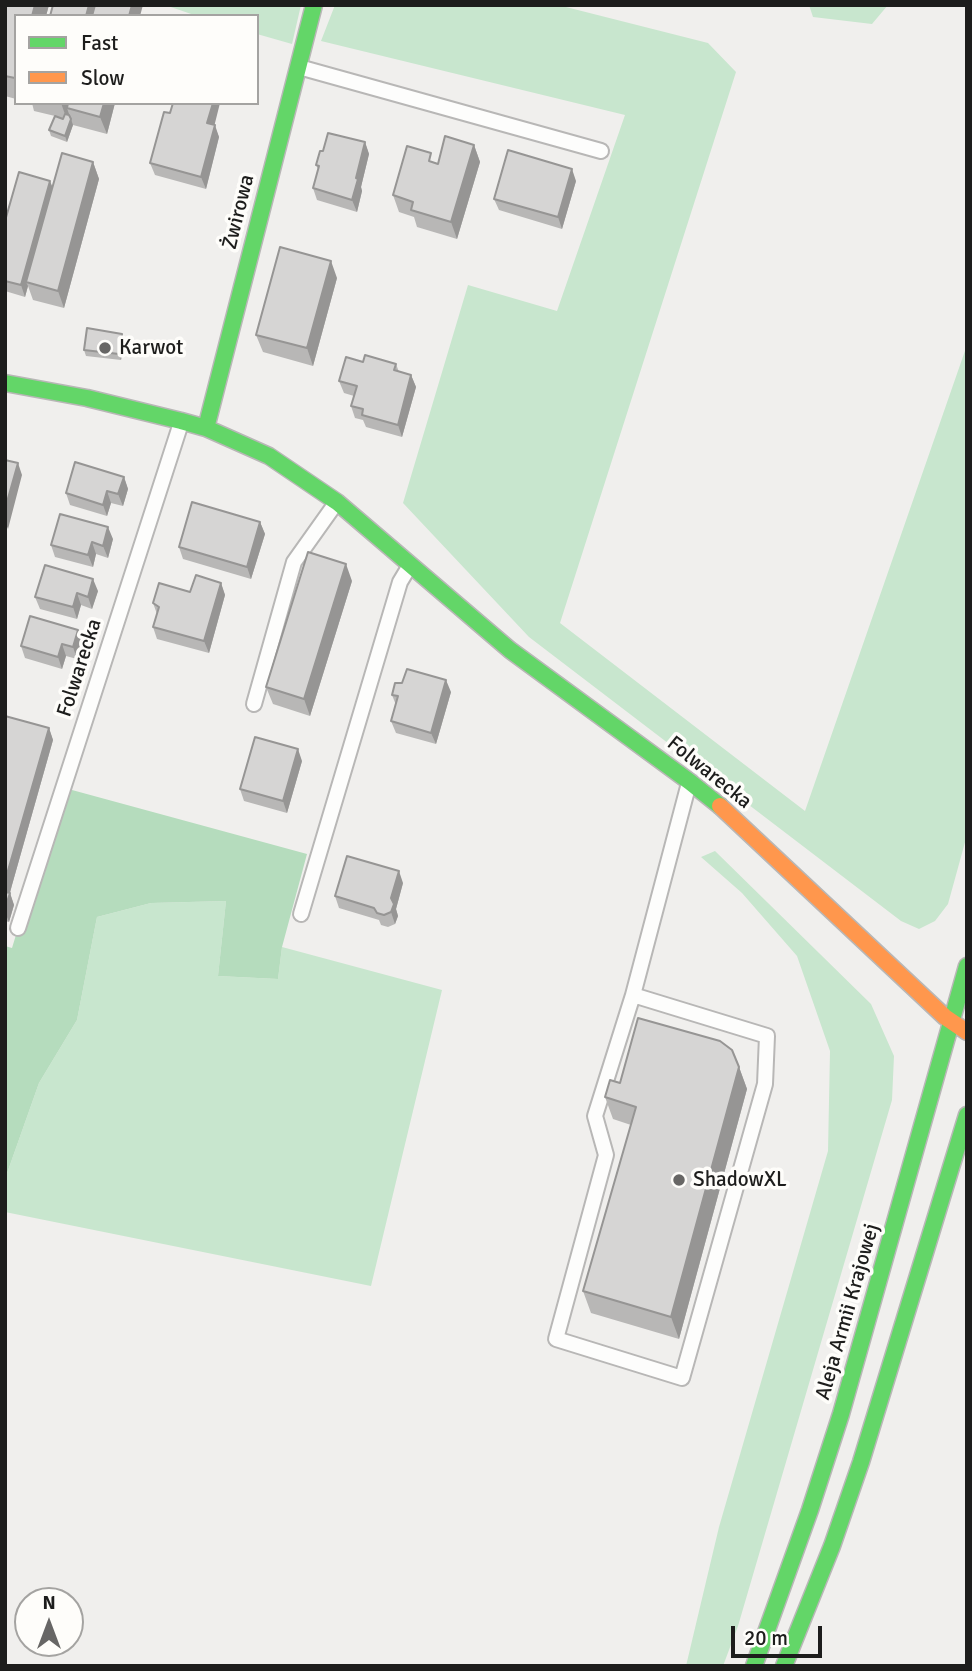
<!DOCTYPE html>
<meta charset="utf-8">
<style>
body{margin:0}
#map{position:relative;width:972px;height:1671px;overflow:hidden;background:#f0efed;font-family:Signika,sans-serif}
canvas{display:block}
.frame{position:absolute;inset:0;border:7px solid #1d1d1c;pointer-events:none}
.legend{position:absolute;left:14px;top:14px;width:245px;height:91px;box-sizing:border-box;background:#fefdfa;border:2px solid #a4a3a1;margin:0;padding:9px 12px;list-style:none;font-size:21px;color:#1d1d1c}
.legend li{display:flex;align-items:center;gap:14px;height:35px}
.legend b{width:35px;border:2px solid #a4a3a1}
.north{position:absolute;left:14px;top:1587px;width:70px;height:70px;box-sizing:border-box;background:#fefdfa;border:2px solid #a4a3a1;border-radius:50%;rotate:0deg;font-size:19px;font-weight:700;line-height:28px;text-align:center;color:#1d1d1c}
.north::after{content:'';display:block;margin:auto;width:24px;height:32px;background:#676665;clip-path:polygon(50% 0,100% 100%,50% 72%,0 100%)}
.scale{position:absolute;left:731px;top:1626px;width:91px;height:32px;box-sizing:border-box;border:4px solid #1d1d1c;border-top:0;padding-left:9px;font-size:21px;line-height:24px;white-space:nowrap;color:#1d1d1c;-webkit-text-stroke:5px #fefdfa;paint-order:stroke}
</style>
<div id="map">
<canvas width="972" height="1671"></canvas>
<div class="frame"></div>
<ul class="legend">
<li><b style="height:9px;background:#63d668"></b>Fast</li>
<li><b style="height:9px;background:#ff974d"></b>Slow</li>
</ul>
<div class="north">N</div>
<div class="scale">20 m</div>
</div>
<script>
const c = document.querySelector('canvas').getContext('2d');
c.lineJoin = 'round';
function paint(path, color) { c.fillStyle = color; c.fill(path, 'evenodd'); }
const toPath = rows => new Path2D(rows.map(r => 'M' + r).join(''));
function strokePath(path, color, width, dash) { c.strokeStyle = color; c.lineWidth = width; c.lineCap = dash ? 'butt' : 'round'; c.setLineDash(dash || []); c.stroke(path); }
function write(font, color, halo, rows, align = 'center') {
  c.font = font + ' Signika,sans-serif'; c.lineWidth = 7; c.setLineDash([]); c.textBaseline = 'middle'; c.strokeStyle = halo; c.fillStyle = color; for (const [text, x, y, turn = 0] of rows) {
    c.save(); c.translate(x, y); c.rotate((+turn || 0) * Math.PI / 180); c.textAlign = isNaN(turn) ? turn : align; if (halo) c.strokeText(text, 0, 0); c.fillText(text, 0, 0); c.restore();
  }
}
const green = toPath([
 [165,5,301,5,292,44,257,34,257,16,197,16],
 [335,5,558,5,708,43,736,72,560,623,805,811,967,345,967,835,948,904,935,921,919,929,901,921,529,637,403,503,468,285,557,311,625,115,321,41],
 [809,5,888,5,872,24,813,17],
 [715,851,871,1004,894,1056,892,1100,738,1626,723,1666,686,1666,719,1527,828,1151,830,1051,797,956,742,893,701,857],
 [226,901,218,976,278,979,282,947,442,990,371,1286,5,1212,5,1179,39,1083,77,1020,97,917,151,903]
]);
const forest = toPath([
 [61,787,307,854,282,947,278,979,218,976,226,901,151,903,97,917,77,1020,39,1083,5,1179,5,946,12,948]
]);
const lane = toPath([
 [299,67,601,151],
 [254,704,294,562,336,503],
 [301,914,400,582,409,567],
 [18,928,181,423],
 [633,995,595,1116,606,1155,556,1339,682,1378,765,1084,767,1036,633,995,689,783]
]);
const fast = toPath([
 [5,383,87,398,181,421,206,428,269,456,337,502,510,650,690,782,720,806],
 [206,428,314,5],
 [754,1666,810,1510,841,1414,967,966],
 [784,1666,832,1546,861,1462,967,1115]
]);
const slow = toPath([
 [720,806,945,1017,967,1032]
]);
const wall = toPath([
 [5,5,49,5,46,16,16,16,16,99,5,96],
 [32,103,115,103,107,134,73,125,67,142,51,136,49,130,55,116,34,111],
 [214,125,219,137,206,189,155,175,150,163],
 [365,142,369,154,361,187,362,191,357,212,317,200,313,188,318,169,316,165,323,151],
 [474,145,480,162,457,239,417,227,414,217,399,212,393,195,434,162,438,164],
 [93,162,99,179,64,308,33,300,28,286,25,297,5,291,5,221,52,187],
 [576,181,562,229,499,210,494,199],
 [337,278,313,366,263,352,256,335],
 [122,334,124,340,121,360,86,356,84,350],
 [363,362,396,364,399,372,411,375,416,387,402,437,366,427,363,420,355,418,351,406,354,396,344,393,339,381],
 [124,477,128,489,123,506,111,503,107,516,70,505,66,493],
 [260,522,265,534,251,579,183,559,179,547],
 [113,539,108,558,96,554,93,567,55,557,51,545],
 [352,581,310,716,273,704,266,687],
 [221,583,225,595,209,653,157,639,153,627,157,614,153,603],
 [98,591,92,609,81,605,77,619,40,609,35,597],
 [82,642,77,659,66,656,62,669,25,658,21,646],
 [451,692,436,744,396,733,391,721,396,705,392,695],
 [5,716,49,728,53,740,12,885,10,893,14,905,9,922,5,921],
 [302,761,287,813,244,801,240,789],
 [403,883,396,909,398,916,395,924,388,927,381,925,379,920,339,908,335,896],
 [739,1067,747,1089,679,1339,591,1313,583,1291,631,1125,613,1119,605,1097,620,1083]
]);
const shadedWall = toPath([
 [35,5,49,5,46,16,32,16],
 [89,5,100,5,97,16,86,16],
 [132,5,143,5,140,16,129,16],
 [61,103,72,103,67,108,69,114,67,120],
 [104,103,115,103,107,134,100,117],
 [213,103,220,103,212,135,207,123],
 [71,119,73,125,67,142,65,136],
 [215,125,219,137,206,189,201,177],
 [365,142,369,154,361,187,362,191,357,212,352,200,356,178],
 [474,145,480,162,457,239,451,222],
 [93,162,99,179,64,308,58,291],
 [572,169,576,181,562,229,558,217],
 [50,181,55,193,26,282,28,286,25,297,21,285],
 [331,261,337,278,313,366,307,348],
 [122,334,124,340,121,360,119,354],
 [411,375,416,387,402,437,398,425],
 [18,463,22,475,8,529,5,522,5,509],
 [124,477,128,489,123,506,118,494],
 [107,491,111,503,107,516,103,505],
 [260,522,265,534,251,579,247,567],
 [108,527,113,539,108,558,103,546],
 [92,542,96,554,93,567,88,555],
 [346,564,352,581,310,716,304,699],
 [93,579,98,591,92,609,88,597],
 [221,583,225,595,209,653,204,641],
 [77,593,81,605,77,619,73,607],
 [78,630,82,642,77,659,73,647],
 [62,644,66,656,62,669,58,657],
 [446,680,451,692,436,744,431,733],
 [49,728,53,740,12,885,9,896,10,893,14,905,9,922,5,912,5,881],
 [298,749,302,761,287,813,283,801],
 [399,871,403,883,396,909,398,916,395,924,391,912,391,898],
 [739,1067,747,1089,679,1339,671,1317]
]);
const building = toPath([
 [5,5,35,5,32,16,16,16,16,74,15,78,5,76,5,5],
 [53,5,89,5,86,16,50,16,53,5],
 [95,5,132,5,129,16,92,16,95,5],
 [68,103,104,103,100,117,67,108,68,103],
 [173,103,213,103,207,123,215,125,201,177,150,163,164,112,170,113,173,103],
 [65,114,69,115,71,119,65,136,49,130,55,116,63,119,65,114],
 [328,133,365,142,356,178,358,179,352,200,313,188,319,166,316,165,320,151,323,151,328,133],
 [445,136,474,145,451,222,411,210,413,202,393,195,407,146,431,153,429,161,438,164,445,136],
 [508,150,572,169,558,217,494,199,508,150],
 [62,153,93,162,58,291,26,282,62,153],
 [19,172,50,181,21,285,5,281,5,221,19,172],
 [280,247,331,261,307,348,256,335,280,247],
 [87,328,122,334,119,354,84,350,87,328],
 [365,355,396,364,394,370,411,375,398,425,362,415,363,409,351,406,357,386,339,381,346,357,363,362,365,355],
 [5,460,18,463,5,509,5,460],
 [75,462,124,477,118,494,107,491,103,505,66,493,75,462],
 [192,502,260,522,247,567,179,547,192,502],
 [60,514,108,527,103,546,92,542,88,555,51,545,60,514],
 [308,552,346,564,304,699,266,687,308,552],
 [45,565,93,579,88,597,77,593,73,607,35,597,45,565],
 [196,575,221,583,204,641,153,627,159,607,153,603,159,583,190,592,196,575],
 [30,616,78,630,73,647,62,644,58,657,21,646,30,616],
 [407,669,446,680,431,733,391,721,398,696,392,695,395,683,402,683,407,669],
 [5,716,49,728,5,881,5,716],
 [255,737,298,749,283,801,240,789,255,737],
 [347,856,399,871,391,898,394,904,391,912,384,915,377,913,374,908,335,896,347,856],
 [5,892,10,893,5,908,5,892],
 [638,1018,720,1041,732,1050,739,1067,671,1317,583,1291,636,1107,605,1097,610,1080,620,1083,638,1018]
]);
const markers = [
 [105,348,7,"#676665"],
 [679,1180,7,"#676665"]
];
const streetNames = [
 ["Żwirowa",239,212,-76],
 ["Folwarecka",80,668,-72],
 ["Folwarecka",709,773,39],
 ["Aleja Armii Krajowej",848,1312,-74]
];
const poiNames = [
 ["Karwot",119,348],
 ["ShadowXL",693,1180]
];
paint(green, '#c8e6ce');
paint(forest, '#b5dcbd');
strokePath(lane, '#b8b7b6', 18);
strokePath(fast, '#b8b7b6', 19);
strokePath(slow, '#b8b7b6', 19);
strokePath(lane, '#fdfdfc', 14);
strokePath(fast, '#63d668', 16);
strokePath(slow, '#ff974d', 16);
paint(wall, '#b8b7b6');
paint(shadedWall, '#969594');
paint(building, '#d6d5d4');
strokePath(building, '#969594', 2);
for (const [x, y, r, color] of markers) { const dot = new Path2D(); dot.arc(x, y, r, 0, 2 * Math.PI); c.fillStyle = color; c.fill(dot); strokePath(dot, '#fefdfa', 2.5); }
write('21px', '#1d1d1c', '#fefdfa', streetNames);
write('21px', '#1d1d1c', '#fefdfa', poiNames, 'left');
</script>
